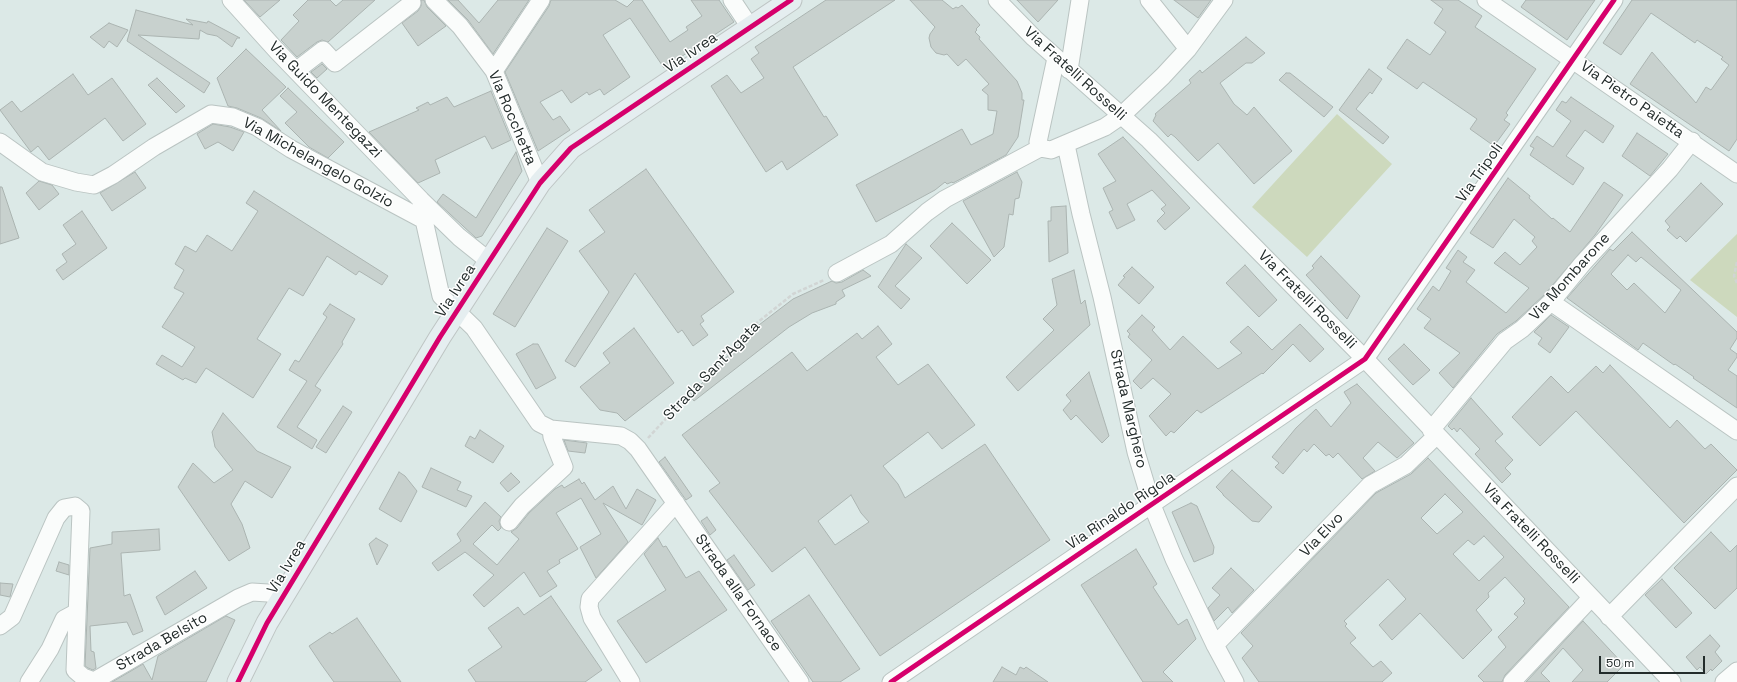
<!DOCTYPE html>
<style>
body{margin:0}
#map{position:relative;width:1737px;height:682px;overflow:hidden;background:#dce9e7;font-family:"Space Grotesk",sans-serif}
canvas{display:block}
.scale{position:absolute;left:1599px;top:656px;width:106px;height:18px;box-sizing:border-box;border:2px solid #232c2b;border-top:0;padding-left:5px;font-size:12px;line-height:14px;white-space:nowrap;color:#232c2b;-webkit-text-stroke:3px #fff;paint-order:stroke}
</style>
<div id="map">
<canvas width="1737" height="682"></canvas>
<div class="scale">50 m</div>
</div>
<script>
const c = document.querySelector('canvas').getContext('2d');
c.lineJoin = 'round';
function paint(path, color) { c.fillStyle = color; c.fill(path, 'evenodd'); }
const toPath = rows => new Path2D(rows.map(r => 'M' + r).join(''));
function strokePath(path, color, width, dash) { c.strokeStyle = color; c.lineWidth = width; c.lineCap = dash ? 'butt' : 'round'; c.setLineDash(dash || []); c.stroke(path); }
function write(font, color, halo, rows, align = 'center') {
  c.font = font + ' "Space Grotesk",sans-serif'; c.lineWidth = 3; c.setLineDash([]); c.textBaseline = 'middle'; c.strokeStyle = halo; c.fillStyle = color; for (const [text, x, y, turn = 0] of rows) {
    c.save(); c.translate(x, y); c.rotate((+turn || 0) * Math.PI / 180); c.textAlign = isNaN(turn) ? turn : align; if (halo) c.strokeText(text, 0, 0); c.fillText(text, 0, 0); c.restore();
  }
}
const green = toPath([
 [1337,114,1392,164,1307,257,1252,207],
 [1737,234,1737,317,1690,280]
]);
const building = toPath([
 [244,0,280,0,260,17,244,0],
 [308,0,330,0,336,6,343,0,375,0,328,42,322,40,317,42,297,57,281,40,299,21,293,15,308,0],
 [421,0,424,0,427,7,446,26,418,46,402,23,418,11,421,6,421,0],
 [448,0,458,0,479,23,498,0,529,0,493,54,468,20,448,0],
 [551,0,615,0,627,7,634,0,642,0,670,42,688,30,686,27,702,16,691,0,719,0,734,22,664,68,630,18,603,35,630,77,604,95,600,89,589,95,587,92,571,103,562,90,540,102,553,120,560,116,570,130,538,151,505,72,549,6,551,0],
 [826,0,895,0,793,67,824,117,826,116,838,135,787,170,782,161,766,172,711,86,727,75,741,93,764,78,751,59,759,53,755,47,826,0],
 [910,0,942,0,953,9,956,7,958,8,962,5,980,25,976,29,977,30,975,32,980,37,979,39,1017,81,1022,93,1022,100,1024,100,1018,137,1006,155,953,183,952,182,947,184,945,182,935,190,876,222,856,185,962,129,971,145,993,134,997,111,988,110,988,95,982,90,989,84,966,59,958,66,947,54,944,55,936,53,931,47,929,38,930,34,935,27,910,0],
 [1017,0,1058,0,1038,22,1017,0],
 [1174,0,1211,0,1198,18,1174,0],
 [1431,0,1458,0,1482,16,1475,27,1536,69,1506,113,1508,115,1504,120,1510,124,1494,146,1470,129,1477,119,1423,82,1417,89,1387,68,1407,39,1430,55,1446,32,1434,23,1443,9,1431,0],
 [1526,0,1595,0,1567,40,1521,7,1526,0],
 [1632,0,1737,0,1737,139,1729,151,1630,84,1652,52,1696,103,1706,87,1711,90,1729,65,1721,59,1723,57,1697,40,1695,43,1651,13,1621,55,1603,43,1632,0],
 [136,10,193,25,186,19,207,23,208,21,240,38,237,38,232,47,217,36,207,34,200,30,199,39,138,35,210,83,204,93,127,41,136,10],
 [109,23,128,30,117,47,109,41,104,48,90,37,109,23],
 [1246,37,1265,53,1252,63,1246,63,1220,83,1234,104,1247,115,1254,107,1292,151,1254,184,1218,143,1198,161,1175,137,1171,134,1168,137,1153,121,1156,115,1155,114,1191,83,1189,80,1200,70,1202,73,1246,37],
 [246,49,286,87,262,110,281,131,261,118,237,108,228,106,217,78,246,49],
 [322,64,327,69,317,78,311,72,322,64],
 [1369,69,1382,79,1372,94,1370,92,1356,109,1389,137,1383,144,1339,110,1369,69],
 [1286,73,1290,73,1333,107,1324,117,1279,80,1286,73],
 [73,74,88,95,112,78,146,124,123,141,105,118,49,160,38,146,31,152,0,110,12,101,21,112,73,74],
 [157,78,185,106,176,113,148,85,157,78],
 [288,88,344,142,328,158,309,147,285,123,297,112,280,96,288,88],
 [491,91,511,140,492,149,485,136,435,160,440,173,418,183,369,132,419,110,416,108,428,102,430,105,447,97,454,107,491,91],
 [1571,97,1614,126,1603,143,1585,130,1566,156,1584,168,1573,185,1530,155,1534,148,1530,146,1537,136,1553,147,1571,121,1556,110,1562,101,1566,103,1571,97],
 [213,124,230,127,244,132,233,151,218,142,205,149,197,134,213,124],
 [1637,133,1668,154,1650,176,1622,156,1637,133],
 [1123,137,1190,208,1165,230,1157,221,1165,213,1161,209,1166,205,1152,190,1127,204,1135,220,1117,229,1109,212,1113,210,1103,188,1116,181,1098,154,1123,137],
 [516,152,522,171,482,236,476,238,437,202,443,194,476,218,516,152],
 [646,169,734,292,701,316,704,321,700,324,708,335,693,346,682,330,678,333,635,273,575,367,565,361,609,292,579,251,605,232,589,210,646,169],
 [135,172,146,188,112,211,100,193,135,172],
 [1017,172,1022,182,1019,198,1015,199,1013,215,1009,214,1004,247,994,257,963,201,1017,172],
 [1508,178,1530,196,1529,198,1552,219,1553,218,1570,232,1604,182,1623,195,1595,235,1544,295,1516,321,1497,334,1453,388,1439,373,1460,353,1424,328,1431,319,1417,309,1433,286,1439,291,1451,271,1446,268,1458,250,1467,257,1463,262,1475,270,1466,282,1506,313,1529,288,1494,263,1505,252,1520,265,1537,247,1532,241,1535,237,1514,219,1493,248,1470,233,1508,178],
 [39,181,52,185,59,194,39,210,26,193,39,181],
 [1701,183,1723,204,1686,242,1680,236,1677,239,1667,230,1670,227,1665,221,1701,183],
 [0,187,2,187,19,238,0,244,0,187],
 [254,191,388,276,382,285,359,271,356,275,327,256,303,296,289,288,257,339,281,354,253,398,206,368,196,383,185,378,183,380,156,364,162,355,182,367,195,347,162,327,184,293,174,288,184,270,175,264,185,246,196,252,207,235,232,251,258,211,246,203,254,191],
 [1066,206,1068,253,1049,262,1048,221,1051,221,1051,207,1066,206],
 [82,211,107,248,63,280,56,270,67,262,62,254,76,244,63,225,82,211],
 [952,223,991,260,967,284,930,246,952,223],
 [547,228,568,241,515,327,493,314,547,228],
 [1632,232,1737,332,1737,338,1730,349,1737,354,1737,357,1728,370,1737,376,1737,408,1693,378,1694,377,1675,364,1674,365,1643,343,1638,350,1567,298,1610,249,1613,251,1632,232],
 [1628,255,1636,262,1641,257,1681,290,1665,313,1634,283,1627,290,1611,274,1628,255],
 [906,244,922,258,895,286,910,299,901,309,878,287,906,244],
 [1321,256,1360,296,1347,319,1306,275,1314,268,1312,266,1321,256],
 [1245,265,1277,300,1259,317,1226,283,1245,265],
 [1132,267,1154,287,1139,304,1118,285,1125,277,1123,276,1132,267],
 [863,270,871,276,842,290,845,296,836,302,836,304,812,313,789,327,694,401,690,396,751,331,793,299,832,281,836,283,842,282,863,270],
 [1074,270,1081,304,1085,300,1090,325,1018,391,1006,377,1054,330,1043,319,1057,305,1052,279,1074,270],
 [330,304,355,319,342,342,343,344,315,386,321,390,297,427,317,440,312,449,277,427,307,381,289,370,295,360,299,362,327,317,323,314,330,304],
 [1142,315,1155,327,1152,330,1170,350,1183,336,1218,369,1242,353,1230,342,1248,326,1272,350,1300,324,1324,349,1310,362,1293,344,1263,374,1262,373,1201,413,1197,410,1174,433,1171,431,1166,436,1149,416,1171,394,1153,378,1141,389,1133,381,1152,360,1128,337,1130,334,1127,331,1142,315],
 [1551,315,1569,327,1550,353,1538,344,1542,338,1534,332,1551,315],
 [878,326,892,344,876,357,898,385,928,364,975,425,942,449,928,432,883,466,898,484,905,498,985,444,1050,540,880,656,805,547,772,572,709,491,720,483,682,435,792,352,807,371,857,333,862,339,878,326],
 [851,495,861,513,869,522,835,545,818,521,851,495],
 [634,328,674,383,625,421,617,413,600,410,580,387,610,363,603,353,634,328],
 [533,344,538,344,556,378,536,389,516,354,533,344],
 [1404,344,1430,370,1413,385,1388,359,1404,344],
 [1610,365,1670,428,1677,420,1705,449,1711,444,1737,470,1684,523,1576,411,1540,446,1512,417,1551,376,1568,393,1596,366,1603,373,1610,365],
 [1089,372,1109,436,1102,443,1076,415,1071,420,1063,410,1071,401,1066,395,1089,372],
 [1357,384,1414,443,1397,458,1378,442,1363,458,1375,471,1362,479,1338,453,1333,458,1329,454,1326,456,1314,444,1307,452,1304,449,1283,474,1275,467,1279,463,1272,457,1296,428,1316,409,1331,427,1351,403,1344,392,1357,384],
 [1471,398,1503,434,1495,441,1513,460,1505,468,1511,474,1502,483,1475,454,1480,449,1460,428,1457,432,1454,428,1452,430,1448,426,1471,398],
 [343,406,352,412,326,453,316,447,343,406],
 [223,413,257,451,291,467,272,498,245,481,231,504,242,524,250,548,229,561,178,487,193,463,214,483,233,470,215,447,212,432,223,413],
 [480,430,504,446,493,463,465,446,470,436,475,439,480,430],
 [564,440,587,443,585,453,568,451,564,440],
 [665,457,692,496,686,500,659,462,665,457],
 [1428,458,1569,607,1505,675,1502,682,1484,682,1478,676,1506,647,1498,637,1518,617,1514,614,1525,603,1523,601,1525,599,1505,577,1488,593,1489,597,1476,610,1492,630,1463,659,1420,613,1392,640,1379,625,1406,599,1388,579,1344,621,1347,624,1345,626,1356,638,1350,643,1373,667,1381,661,1392,673,1382,682,1259,682,1242,658,1253,646,1241,633,1376,493,1411,474,1428,458],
 [1445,494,1463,512,1437,534,1421,518,1445,494],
 [1484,536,1504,557,1479,581,1453,554,1468,540,1474,545,1484,536],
 [431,468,461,482,457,490,472,496,466,507,422,487,431,468],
 [1232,470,1272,507,1259,522,1252,521,1223,495,1223,494,1216,487,1232,470],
 [399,472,405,476,417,491,401,522,379,509,399,472],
 [511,473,520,482,508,492,500,483,511,473],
 [579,479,582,484,584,482,595,500,613,486,626,509,637,489,656,500,642,525,603,503,628,542,596,578,580,547,601,534,581,498,556,513,578,549,559,560,560,563,547,571,557,586,540,597,524,572,484,607,473,595,494,575,465,552,438,571,432,563,461,541,457,534,485,502,501,517,499,521,501,528,498,531,492,525,473,544,497,565,519,539,511,532,517,528,529,513,555,489,562,485,564,488,579,479],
 [1191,503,1197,506,1214,547,1213,554,1194,562,1172,512,1191,503],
 [707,517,716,530,710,535,701,521,707,517],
 [159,529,160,550,121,553,124,596,130,594,143,631,133,635,127,622,90,626,91,651,94,652,96,668,93,670,88,668,85,666,90,548,112,544,112,532,159,529],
 [1711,532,1730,552,1737,545,1737,588,1715,609,1674,568,1711,532],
 [376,538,388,545,377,565,369,544,376,538],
 [658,538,663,547,666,546,686,578,699,571,727,610,646,663,617,621,666,590,644,554,658,538],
 [1136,549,1157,584,1153,587,1178,625,1187,619,1196,639,1163,672,1173,682,1143,682,1081,585,1136,549],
 [734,555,755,585,748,590,727,560,734,555],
 [59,562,69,565,69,575,56,571,59,562],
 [1231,568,1254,590,1232,613,1228,607,1214,621,1208,608,1220,595,1212,588,1231,568],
 [195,571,207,588,165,615,156,597,195,571],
 [1662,579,1692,613,1676,628,1645,595,1662,579],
 [0,583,13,584,10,597,0,595,0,583],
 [809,595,860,669,840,682,813,682,771,621,809,595],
 [551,596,602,670,585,682,476,682,468,670,502,647,488,628,518,607,524,615,551,596],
 [226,616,235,620,206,682,112,682,143,664,152,680,158,656,226,616],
 [357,618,370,637,401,682,334,682,321,664,309,646,330,632,332,634,357,618],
 [1583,621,1624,665,1607,682,1572,682,1583,670,1563,648,1541,673,1550,682,1526,682,1583,621],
 [1710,635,1720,646,1715,652,1722,661,1712,671,1711,669,1706,674,1700,667,1697,670,1686,657,1710,635],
 [1002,667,1016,675,1020,667,1024,669,1026,667,1048,682,993,682,1002,667]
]);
const path = toPath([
 [1737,262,1734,276,1737,283],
 [648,438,748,330,793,294,824,280]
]);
const minor = toPath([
 [231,0,277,51,421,200,459,237,489,261],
 [434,0,460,26,494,71,540,183],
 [732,0,750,27],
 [997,0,1034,38,1149,140,1365,359,1672,682],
 [1149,0,1188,49],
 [1486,0,1737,174],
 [1056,58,1038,142,1040,148,1051,150,1105,127,1121,116,1163,76,1188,49,1224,0],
 [297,70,323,50,335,63,412,3],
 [1069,70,1080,0],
 [494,71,541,0],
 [0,142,42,172,76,182,94,185,113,175,154,147,211,114,233,117,257,127,291,149,424,220],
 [1066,145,1081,214,1102,297,1136,452,1152,505,1174,559,1215,645,1235,682],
 [421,200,424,220,441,296,474,328,539,423,551,429,621,436,630,441,638,449,800,682],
 [837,273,891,244,927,212,945,199,1040,148],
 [1551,302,1737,431],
 [1431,430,1505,341,1522,329,1551,302,1583,263,1670,169,1692,141],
 [509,522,522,506,564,467,552,437,551,429],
 [1609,617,1737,486],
 [0,626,12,617,56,518,64,508,75,506,81,511,75,670,83,677,94,681,238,598,252,592,268,593,283,597],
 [1215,645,1370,485,1406,465,1437,435],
 [29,682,50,649,64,619,77,612],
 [631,682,592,618,589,607,590,599,676,503],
 [891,682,1365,359,1614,0],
 [1512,682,1591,598],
 [1724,682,1737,671]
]);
const major = toPath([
 [238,682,267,623,398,407,440,337,540,183,571,148,791,0]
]);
const cycleway = toPath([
 [238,682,267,623,398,407,440,337,540,183,571,148,791,0],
 [891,682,1365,359,1614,0]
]);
const streetNames = [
 ["Via Ivrea",691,53,-34],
 ["Via Fratelli Rosselli",1075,74,42],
 ["Via Guido Mentegazzi",325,100,46],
 ["Via Pietro Paietta",1632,100,35],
 ["Via Rocchetta",512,118,67],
 ["Via Michelangelo Golzio",318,163,29],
 ["Via Tripoli",1480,173,-55],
 ["Via Mombarone",1570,277,-48],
 ["Via Ivrea",456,291,-57],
 ["Via Fratelli Rosselli",1307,300,45],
 ["Strada Sant'Agata",712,371,-46],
 ["Strada Marghero",1128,409,77],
 ["Via Rinaldo Rigola",1121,511,-34],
 ["Via Fratelli Rosselli",1531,534,46],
 ["Via Elvo",1322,535,-46],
 ["Via Ivrea",287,567,-59],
 ["Strada alla Fornace",738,593,55],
 ["Strada Belsito",162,642,-30]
];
paint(green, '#cdd9bd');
paint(building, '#c8d1ce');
strokePath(building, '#abb4b1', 1);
strokePath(minor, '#bac4c2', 19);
strokePath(major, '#bec5c4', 23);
strokePath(path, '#d1d5d4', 2.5, [4, 2]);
strokePath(minor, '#fafcfb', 17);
strokePath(major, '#e5eef0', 21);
strokePath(cycleway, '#d6006c', 5);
write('15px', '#232c2b', '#fff', streetNames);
</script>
